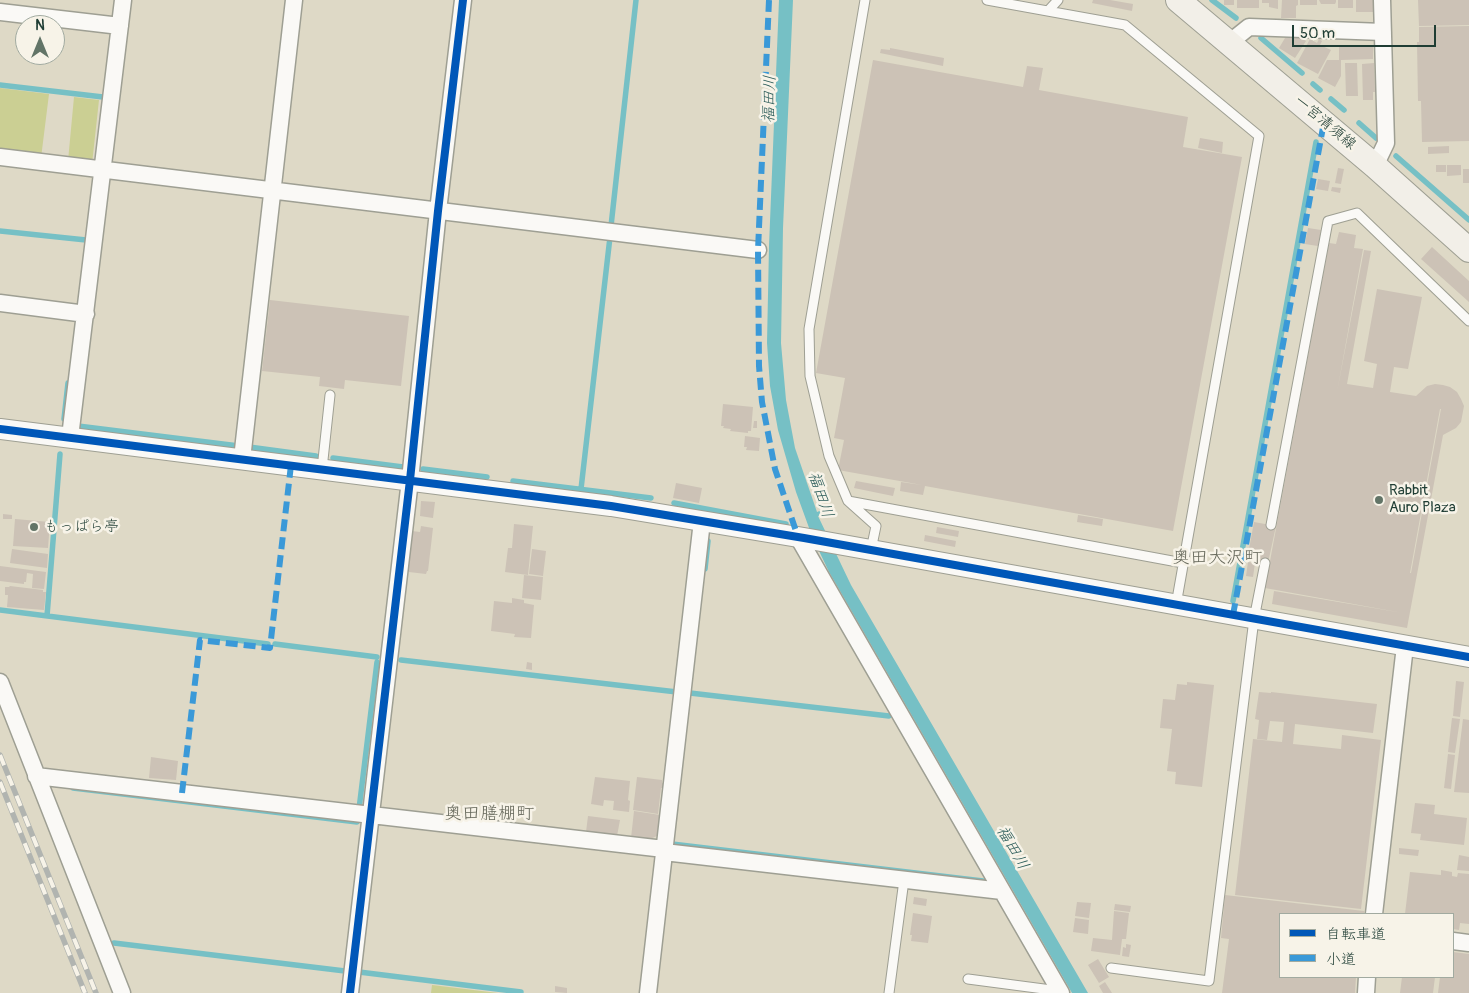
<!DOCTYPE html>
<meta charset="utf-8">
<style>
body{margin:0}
#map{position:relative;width:1469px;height:993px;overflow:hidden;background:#ded9c6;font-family:Pangolin,"Klee One",sans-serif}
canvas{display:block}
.legend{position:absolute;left:1279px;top:913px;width:175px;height:65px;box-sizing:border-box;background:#f7f3e8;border:1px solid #a1aaa0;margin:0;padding:6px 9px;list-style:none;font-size:15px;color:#1f3d34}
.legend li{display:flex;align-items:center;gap:10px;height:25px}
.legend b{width:25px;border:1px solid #a1aaa0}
.north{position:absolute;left:15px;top:15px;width:50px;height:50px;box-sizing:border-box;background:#f7f3e8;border:1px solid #a1aaa0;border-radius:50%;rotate:0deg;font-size:14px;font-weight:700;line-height:20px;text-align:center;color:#1f3d34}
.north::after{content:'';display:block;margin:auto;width:18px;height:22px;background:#627467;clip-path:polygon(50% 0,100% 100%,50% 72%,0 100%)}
.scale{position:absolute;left:1292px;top:25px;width:144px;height:22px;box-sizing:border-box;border:2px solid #1f3d34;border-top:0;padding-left:6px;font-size:15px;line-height:18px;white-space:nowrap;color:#1f3d34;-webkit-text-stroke:4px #f7f3e8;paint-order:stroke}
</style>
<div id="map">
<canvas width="1469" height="993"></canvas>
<ul class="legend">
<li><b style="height:6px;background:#0057b8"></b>自転車道</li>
<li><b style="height:6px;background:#3a99d8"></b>小道</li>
</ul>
<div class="north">N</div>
<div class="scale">50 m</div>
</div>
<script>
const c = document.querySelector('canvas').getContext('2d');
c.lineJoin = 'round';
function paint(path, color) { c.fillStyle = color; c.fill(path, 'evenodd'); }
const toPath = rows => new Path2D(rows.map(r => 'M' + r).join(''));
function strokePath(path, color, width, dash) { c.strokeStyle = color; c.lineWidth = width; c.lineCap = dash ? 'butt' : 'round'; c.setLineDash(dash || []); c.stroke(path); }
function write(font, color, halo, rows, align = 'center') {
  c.font = font + ' Pangolin,"Klee One",sans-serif'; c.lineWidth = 5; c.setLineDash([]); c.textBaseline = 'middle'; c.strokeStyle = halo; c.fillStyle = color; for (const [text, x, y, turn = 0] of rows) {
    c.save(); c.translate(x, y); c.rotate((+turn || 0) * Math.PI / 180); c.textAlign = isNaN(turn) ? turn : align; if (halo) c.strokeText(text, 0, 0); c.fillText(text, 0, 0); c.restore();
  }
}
const green = toPath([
 [0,88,49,94,41,158,0,153],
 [74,97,99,100,92,164,68,161],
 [432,985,498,993,431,993]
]);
const water = toPath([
 [779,0,793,0,783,228,781,343,786,400,795,448,817,512,822,510,823,514,818,516,851,585,1088,993,1072,993,829,572,812,536,796,492,778,430,770,386,767,343,769,246]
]);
const stream = toPath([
 [1212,0,1236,18],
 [1261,38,1302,73],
 [1313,84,1320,90],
 [0,85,103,97],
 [1331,99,1344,110],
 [1359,123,1376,138],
 [1396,156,1469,220],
 [611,226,636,0],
 [0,231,86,240],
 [64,419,68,383],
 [78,426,239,446],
 [249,447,316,456],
 [333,458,403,467],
 [423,469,487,477],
 [513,481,651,498],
 [581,489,610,237],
 [674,503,786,524],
 [705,569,708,541],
 [1233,601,1316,142],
 [0,610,268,644],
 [47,616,60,454],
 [275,644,377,657],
 [401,660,677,692],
 [690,693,889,716],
 [73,788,357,822],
 [359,809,377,662],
 [672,844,983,881],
 [114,943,345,971],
 [359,972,521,992]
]);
const building = toPath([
 [1093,0,1110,0,1133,4,1132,11,1092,3],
 [1224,0,1234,0,1234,5,1224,5],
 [1237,0,1259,0,1259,8,1237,8],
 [1262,0,1278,0,1278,9,1269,7,1269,3,1262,3],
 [1282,0,1298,0,1298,5,1296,6,1296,18,1281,18],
 [1300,0,1317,0,1317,5,1300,5],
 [1319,0,1336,0,1336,2,1335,4,1321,4],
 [1338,0,1353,0,1353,8,1338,8],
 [1356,0,1373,0,1373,12,1356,12],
 [1418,0,1469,0,1469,25,1419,26],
 [1469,26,1469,141,1422,142,1421,101,1418,101,1417,42,1419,42,1419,27],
 [1285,38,1301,38,1306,41,1295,58,1279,48],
 [1310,39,1317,43,1319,39,1322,41,1320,45,1331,50,1318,74,1297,63],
 [1339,45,1373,45,1373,59,1341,60,1341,76,1335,87,1318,78,1327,60,1339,60],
 [890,48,944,58,943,66,880,53,881,49,890,50],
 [873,60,1023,87,1027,66,1043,68,1039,90,1188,117,1183,147,1242,157,1173,531,925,486,923,495,900,491,901,482,922,485,838,470,844,440,834,438,845,378,816,373],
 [1345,63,1357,63,1358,96,1346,96],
 [1374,63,1375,92,1373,92,1373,100,1363,100,1362,64],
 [1200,138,1223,142,1222,153,1198,148],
 [1449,146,1449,153,1428,154,1428,147],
 [1436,165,1446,165,1446,172,1436,172],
 [1447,165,1461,165,1461,175,1447,176],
 [1338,168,1344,169,1341,184,1335,183],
 [1463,169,1469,169,1469,183,1463,183],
 [1318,179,1330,181,1328,191,1316,189],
 [1332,187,1341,188,1340,193,1331,191],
 [1308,228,1321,230,1318,246,1305,244],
 [1339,232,1356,235,1354,248,1363,249,1337,392,1364,250,1371,251,1347,384,1373,388,1377,364,1364,361,1377,289,1422,297,1408,369,1394,367,1390,392,1416,396,1427,386,1435,384,1443,385,1450,387,1457,392,1461,399,1464,406,1461,422,1456,428,1443,435,1407,628,1272,604,1274,591,1403,613,1265,588,1329,243,1336,244],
 [1440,409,1441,409,1411,573,1410,573],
 [1432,247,1469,281,1469,302,1421,259],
 [270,300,409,316,401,386,345,380,344,389,319,386,320,377,262,371],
 [723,404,753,407,751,431,748,431,748,433,730,431,731,429,723,428,724,426,721,426],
 [754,421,757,421,757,428,753,428],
 [745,436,760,438,759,451,746,450,747,447,744,447],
 [856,481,895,488,893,496,854,488],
 [676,483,702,488,699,503,673,498],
 [421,501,435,502,433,518,420,516],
 [3,514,12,515,12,519,3,519],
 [1078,515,1103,519,1102,526,1077,522],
 [15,519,50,522,48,548,13,546],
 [1254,522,1276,526,1268,563,1247,560],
 [514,524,533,526,528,575,505,572,508,548,512,548],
 [421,526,433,528,428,571,427,571,426,574,409,572,408,569,412,531,420,532],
 [937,527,959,531,958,537,936,533],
 [925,535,956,541,955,547,924,541],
 [12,549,48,554,47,568,10,563],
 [532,549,546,551,543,576,529,574],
 [1248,562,1255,563,1253,577,1246,576],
 [0,566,46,572,44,589,32,588,33,574,27,573,26,582,24,582,24,584,0,581],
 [524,575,543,577,541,600,522,598],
 [10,586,43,590,43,592,46,592,44,610,7,607,8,595,5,595,5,587,9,587],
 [512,598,524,600,524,603,534,605,531,638,514,637,515,634,491,631,494,601,512,603],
 [527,662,532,663,532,670,526,669],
 [1456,681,1464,682,1460,717,1453,716],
 [1187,682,1214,685,1202,787,1175,784,1176,772,1167,771,1172,729,1160,728,1163,699,1175,700,1177,684,1187,685],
 [1259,692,1271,693,1271,692,1377,704,1373,733,1295,724,1293,744,1341,749,1342,735,1381,740,1361,909,1235,895,1253,739,1282,742,1284,722,1270,721,1267,740,1257,739,1259,720,1255,719],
 [1452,718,1460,719,1455,753,1448,752],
 [1463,719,1469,720,1469,793,1454,792],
 [1448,754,1455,755,1451,789,1444,788],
 [151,757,178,761,176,780,149,778],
 [595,777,630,781,628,800,630,801,629,812,613,810,614,801,604,800,603,806,591,804],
 [637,777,662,780,662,783,664,783,663,788,661,788,658,814,633,810],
 [1415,803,1435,805,1434,814,1467,818,1464,845,1420,840,1421,834,1411,833],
 [634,811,660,815,657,836,648,840,631,838],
 [588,816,620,820,617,836,586,832],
 [1399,848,1419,850,1418,856,1399,854],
 [1459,855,1469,857,1469,871,1457,870],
 [1441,870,1452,872,1452,876,1457,877,1458,873,1469,874,1469,924,1460,923,1459,930,1453,929,1453,914,1405,914,1410,872,1441,875],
 [1225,895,1364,911,1364,914,1280,914,1280,977,1356,977,1355,993,1222,993,1229,939,1221,938],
 [914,897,927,899,926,906,913,904],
 [1077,902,1091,903,1089,918,1075,916],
 [1115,904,1131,906,1130,912,1114,910],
 [1114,911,1129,913,1126,939,1122,939,1120,955,1091,951,1093,938,1112,940],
 [913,913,932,916,928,943,911,941,912,935,910,935],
 [1075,918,1089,920,1088,934,1073,932],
 [1126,944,1131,945,1129,957,1122,956,1123,947,1126,948],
 [1453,952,1469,954,1469,993,1438,993,1440,977,1453,977],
 [1098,959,1109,977,1099,983,1088,965],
 [1402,977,1435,977,1433,993,1400,993],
 [1105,982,1112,993,1103,993,1099,986],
 [555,986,567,988,567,993,555,992]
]);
const service = toPath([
 [865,0,809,329,810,376,829,456,848,501,876,526,871,550],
 [987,0,1125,25,1259,136,1176,605],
 [1048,11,1058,0],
 [322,469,330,395],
 [848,501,1183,563],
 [1271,525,1328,221,1357,213,1469,321],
 [1111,968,1209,981,1254,619,1265,563],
 [968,979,1059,991],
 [889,993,904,880]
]);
const minor = toPath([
 [0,12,120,26],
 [1229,43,1249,27,1383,32],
 [0,157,758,250],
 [1375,166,1386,143,1382,0],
 [0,303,86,314],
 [70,437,123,0],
 [242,459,294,0],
 [798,537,1061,993],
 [0,682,122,993],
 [36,776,664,849],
 [664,852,1002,891],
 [1374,914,1405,646],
 [1453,941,1469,943],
 [350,993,410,480,438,211,463,0],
 [648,993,702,521],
 [1366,993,1367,977]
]);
const tertiary = toPath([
 [0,429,611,506,804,538,1469,657]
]);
const secondary = toPath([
 [1178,0,1375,166,1469,250]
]);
const rail = toPath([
 [0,755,96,993],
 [0,782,85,993]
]);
const quiet = toPath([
 [769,0,758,250,759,366,762,402,775,469,798,537],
 [1233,615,1324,122],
 [182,793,200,640,270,648,291,465]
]);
const cycleway = toPath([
 [0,429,611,506,804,538,1469,657],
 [350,993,410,480,438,211,463,0]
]);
const markers = [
 [1379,500,5,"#627467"],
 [34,527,5,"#627467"]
];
const streetNames = [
 ["一宮清須線",1325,123,40]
];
const poiNames = [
 ["Rabbit",1389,491],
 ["Auro Plaza",1389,508],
 ["もっぱら亭",44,527]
];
const waterNames = [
 ["福田川",770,99,-88],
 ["福田川",820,495,71],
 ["福田川",1012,848,60]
];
const quarterNames = [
 ["奥田大沢町",1217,558],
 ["奥田膳棚町",489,814]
];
paint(green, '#cbcf93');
paint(water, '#76c0c5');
strokePath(stream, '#76c0c5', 5.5);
paint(building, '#ccc2b6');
strokePath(service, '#9e9f93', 11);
strokePath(minor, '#9e9f93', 19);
strokePath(tertiary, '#9e9f93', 22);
strokePath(secondary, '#9e9f93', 26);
strokePath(service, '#faf9f6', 9);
strokePath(minor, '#faf9f6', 16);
strokePath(tertiary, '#faf9f6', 20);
strokePath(secondary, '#f2efe8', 24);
strokePath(rail, '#b1b4b0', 5.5);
strokePath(rail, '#f7f3e8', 4, [11]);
strokePath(quiet, '#3a99d8', 6, [12, 6]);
strokePath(cycleway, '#0057b8', 8);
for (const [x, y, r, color] of markers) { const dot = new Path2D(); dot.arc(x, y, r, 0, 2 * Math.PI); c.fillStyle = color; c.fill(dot); strokePath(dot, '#f7f3e8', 2); }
write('15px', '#1f3d34', '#f7f3e8', streetNames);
write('15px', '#1f3d34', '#f7f3e8', poiNames, 'left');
write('italic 16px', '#2a5b58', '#f7f3e8', waterNames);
write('18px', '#65675a', '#f7f3e8', quarterNames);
</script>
